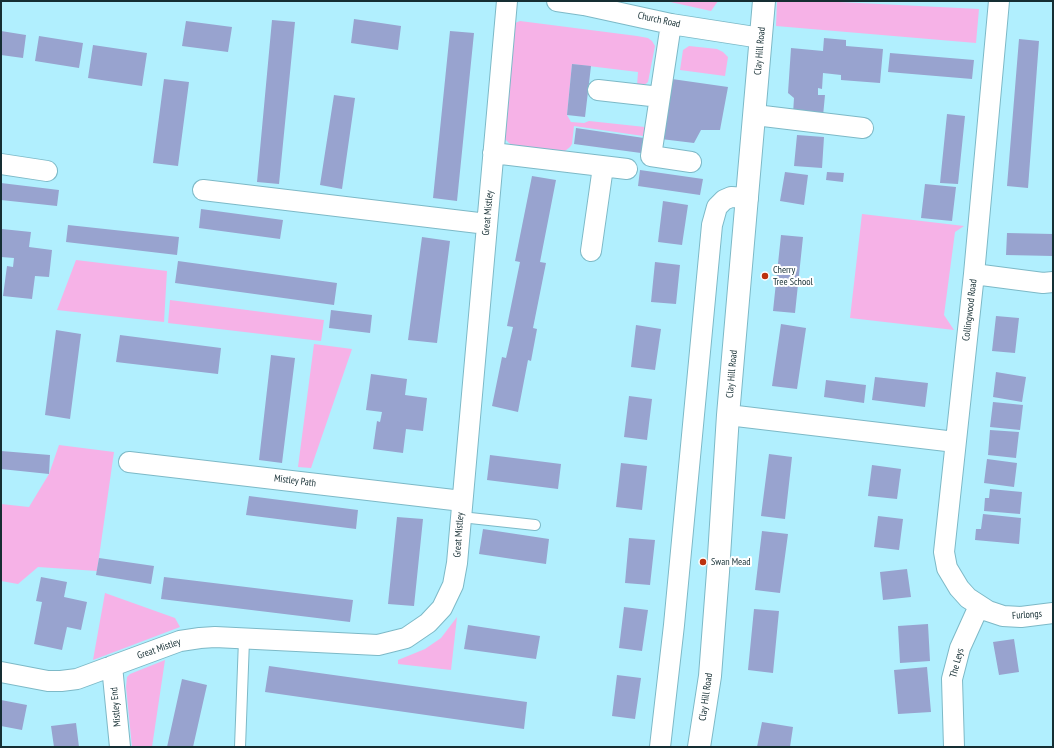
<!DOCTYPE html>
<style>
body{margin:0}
#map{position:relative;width:1054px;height:748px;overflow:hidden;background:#b1effe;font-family:"PT Sans Narrow",sans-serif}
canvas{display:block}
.frame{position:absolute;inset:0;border:2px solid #152e33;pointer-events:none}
</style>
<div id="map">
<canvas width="1054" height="748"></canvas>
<div class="frame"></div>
</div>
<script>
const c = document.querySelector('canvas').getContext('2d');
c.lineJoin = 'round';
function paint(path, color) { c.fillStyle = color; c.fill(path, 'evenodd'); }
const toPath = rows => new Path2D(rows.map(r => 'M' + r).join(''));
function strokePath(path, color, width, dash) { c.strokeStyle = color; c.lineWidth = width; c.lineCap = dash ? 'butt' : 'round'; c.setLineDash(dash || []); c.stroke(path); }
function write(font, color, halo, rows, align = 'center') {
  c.font = font + ' "PT Sans Narrow",sans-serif'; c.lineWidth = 4; c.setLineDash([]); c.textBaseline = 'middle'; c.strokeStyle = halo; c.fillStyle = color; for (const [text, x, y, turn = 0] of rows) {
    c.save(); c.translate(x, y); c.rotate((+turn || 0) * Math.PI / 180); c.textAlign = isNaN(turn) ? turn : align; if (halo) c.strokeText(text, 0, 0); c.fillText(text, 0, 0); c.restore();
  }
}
const green = toPath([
 [666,1,718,1,711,11],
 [777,1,819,1,979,9,976,43,776,26],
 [520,21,637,36,648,38,652,41,655,46,648,82,642,87,637,86,638,72,572,64,567,115,571,122,584,123,589,121,645,127,643,136,574,126,572,144,570,147,565,151,514,146,509,143,504,138,515,23],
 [689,46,717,49,723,52,728,57,725,76,680,70,683,50],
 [862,214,964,226,955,232,944,315,954,330,850,318],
 [76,260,167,271,164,322,57,310],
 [170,300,324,320,321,341,168,323],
 [314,344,352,349,311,468,298,467],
 [59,445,114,452,97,571,38,567,18,584,1,581,1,504,29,507,49,474],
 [105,593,175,618,180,627,93,660],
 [457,617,451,670,398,664,398,660,425,649,441,638],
 [165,660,152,747,132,747,126,687,127,677,130,674]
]);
const building = toPath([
 [354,19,401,26,398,50,351,43],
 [272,20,295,22,279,184,257,182],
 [186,21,232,27,228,52,182,46],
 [1,31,26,35,23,58,1,55],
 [450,31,474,33,457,201,433,198],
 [39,36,83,43,79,68,35,61],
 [824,38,846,40,846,46,883,49,880,83,841,80,841,75,823,73,822,89,818,88,818,95,825,95,823,116,793,114,794,98,788,93,791,48,823,51],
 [1019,39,1039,41,1028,188,1007,186],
 [93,45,147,53,142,86,88,78],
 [890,53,974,60,972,79,888,72],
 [572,64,591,66,585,117,567,115],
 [164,79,189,82,178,166,153,163],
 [672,79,728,87,720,130,701,130,694,143,661,139],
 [334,95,355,98,342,189,320,185],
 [947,114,965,116,958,184,940,183],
 [576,128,644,138,641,153,574,144],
 [797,135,824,137,822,168,794,166],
 [640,170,703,179,700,195,638,186],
 [785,172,808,175,804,205,780,201],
 [827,172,844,173,843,182,826,180],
 [532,176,556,180,540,262,546,263,533,328,537,329,531,361,528,360,518,412,492,406,502,357,506,358,513,327,507,326,520,262,515,261],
 [1,183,59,190,57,206,1,200],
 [925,184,956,187,952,221,921,218],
 [663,201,688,205,682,245,658,242],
 [201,209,283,220,280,239,199,228],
 [68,225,179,237,177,255,66,242],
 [2,229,31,232,29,247,52,250,49,277,35,276,32,299,3,296,7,266,13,267,14,258,1,257],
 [1007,233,1053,234,1053,256,1006,255],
 [781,235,803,237,795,313,773,311],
 [422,237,450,241,437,343,408,340],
 [178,261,337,283,334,305,175,283],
 [655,262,680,265,676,304,651,302],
 [331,310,372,315,370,333,329,328],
 [996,316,1019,318,1015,353,992,351],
 [781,324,806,328,797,389,772,386],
 [636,325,661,329,655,370,631,367],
 [56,330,81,334,70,419,45,415],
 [120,335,221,348,218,374,116,362],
 [271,355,295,358,282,463,259,460],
 [996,372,1026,377,1022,402,993,397],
 [371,374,407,379,405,395,427,398,423,431,406,429,403,453,373,449,377,421,380,422,382,412,366,410],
 [875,377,928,383,925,407,872,400],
 [826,380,866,385,864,403,824,397],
 [629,396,652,399,647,440,624,437],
 [993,402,1023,405,1020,430,990,427],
 [990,430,1019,432,1016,458,988,455],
 [1,451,50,455,49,474,1,469],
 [769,454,792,457,785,519,761,516],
 [490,455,561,464,558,489,487,480],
 [987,459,1017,463,1014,487,984,483],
 [621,463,647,466,642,510,616,507],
 [872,465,901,469,897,499,868,496],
 [990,489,1022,492,1020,514,984,511,985,498,989,498],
 [249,496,358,510,356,529,246,515],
 [983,514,1021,518,1019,544,975,540,976,529,981,529],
 [878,516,903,519,899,550,874,547],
 [397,517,423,519,414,606,388,604],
 [483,529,549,539,546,564,479,554],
 [762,531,788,534,780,593,755,590],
 [629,538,655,540,650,585,625,583],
 [99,558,154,566,151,584,96,575],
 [907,569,911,597,883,600,880,572],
 [41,577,67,582,64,597,87,602,81,630,67,627,62,650,34,644,42,602,36,601],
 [164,577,353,600,350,622,161,599],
 [624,607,648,610,642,651,619,648],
 [754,609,779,611,773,673,748,670],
 [928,624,930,661,900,663,898,626],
 [468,625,540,636,536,659,464,649],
 [1014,639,1019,672,999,675,993,642],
 [269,666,527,702,524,729,265,692],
 [927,667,931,712,898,714,894,670],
 [617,675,641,678,635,719,612,716],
 [182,679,207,685,193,747,167,747],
 [1,700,27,705,22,730,1,726],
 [762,722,793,727,790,747,757,747],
 [76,723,79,747,54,747,51,726]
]);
const service = toPath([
 [461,517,535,525],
 [240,747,244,640]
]);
const minor = toPath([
 [557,1,584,5,671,24,761,38],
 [999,1,974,274,944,552,947,568,959,588,968,598,988,611,1003,616,1021,617,1053,613],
 [671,24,651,156,691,162],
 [598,90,660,97],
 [755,115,863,128],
 [493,153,627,169],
 [1,164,47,171],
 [203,190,487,224],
 [591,251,603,167],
 [974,274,1043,283,1053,282],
 [728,415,955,442],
 [129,462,462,501],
 [112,666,120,747],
 [1,672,48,681,61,681,77,679,180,641,200,638,215,637,378,645,406,638,428,623,442,608,453,585,457,563,507,1],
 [660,747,674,625,712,225,717,207,724,200,731,197,748,198],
 [954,747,952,679,960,648,979,606]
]);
const tertiary = toPath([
 [699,747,710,676,718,572,728,415,764,1]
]);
const markers = [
 [765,276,4,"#bc320e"],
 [703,562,4,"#bc320e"]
];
const streetNames = [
 ["Church Road",659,20,12],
 ["Clay Hill Road",760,51,-85],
 ["Great Mistley",488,213,-85],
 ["Collingwood Road",970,310,-83],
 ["Clay Hill Road",732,374,-85],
 ["Mistley Path",295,481,7],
 ["Great Mistley",459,535,-86],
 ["Furlongs",1027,615,-4],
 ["Great Mistley",159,649,-19],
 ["The Leys",957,663,-75],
 ["Clay Hill Road",706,697,-82],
 ["Mistley End",116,707,-95]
];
const poiNames = [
 ["Cherry",773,270],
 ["Tree School",773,282],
 ["Swan Mead",711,562]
];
paint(green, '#f6b2e7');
paint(building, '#98a3cf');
strokePath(service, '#7db9c7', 12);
strokePath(minor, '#7db9c7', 22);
strokePath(tertiary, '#7db9c7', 24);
strokePath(service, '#fff', 10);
strokePath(minor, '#fff', 20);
strokePath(tertiary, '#fff', 22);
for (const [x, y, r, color] of markers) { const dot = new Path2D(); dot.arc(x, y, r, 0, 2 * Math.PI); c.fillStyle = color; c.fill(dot); strokePath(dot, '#fff', 1.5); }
write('10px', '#152e33', '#fff', streetNames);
write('10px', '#152e33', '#fff', poiNames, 'left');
</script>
